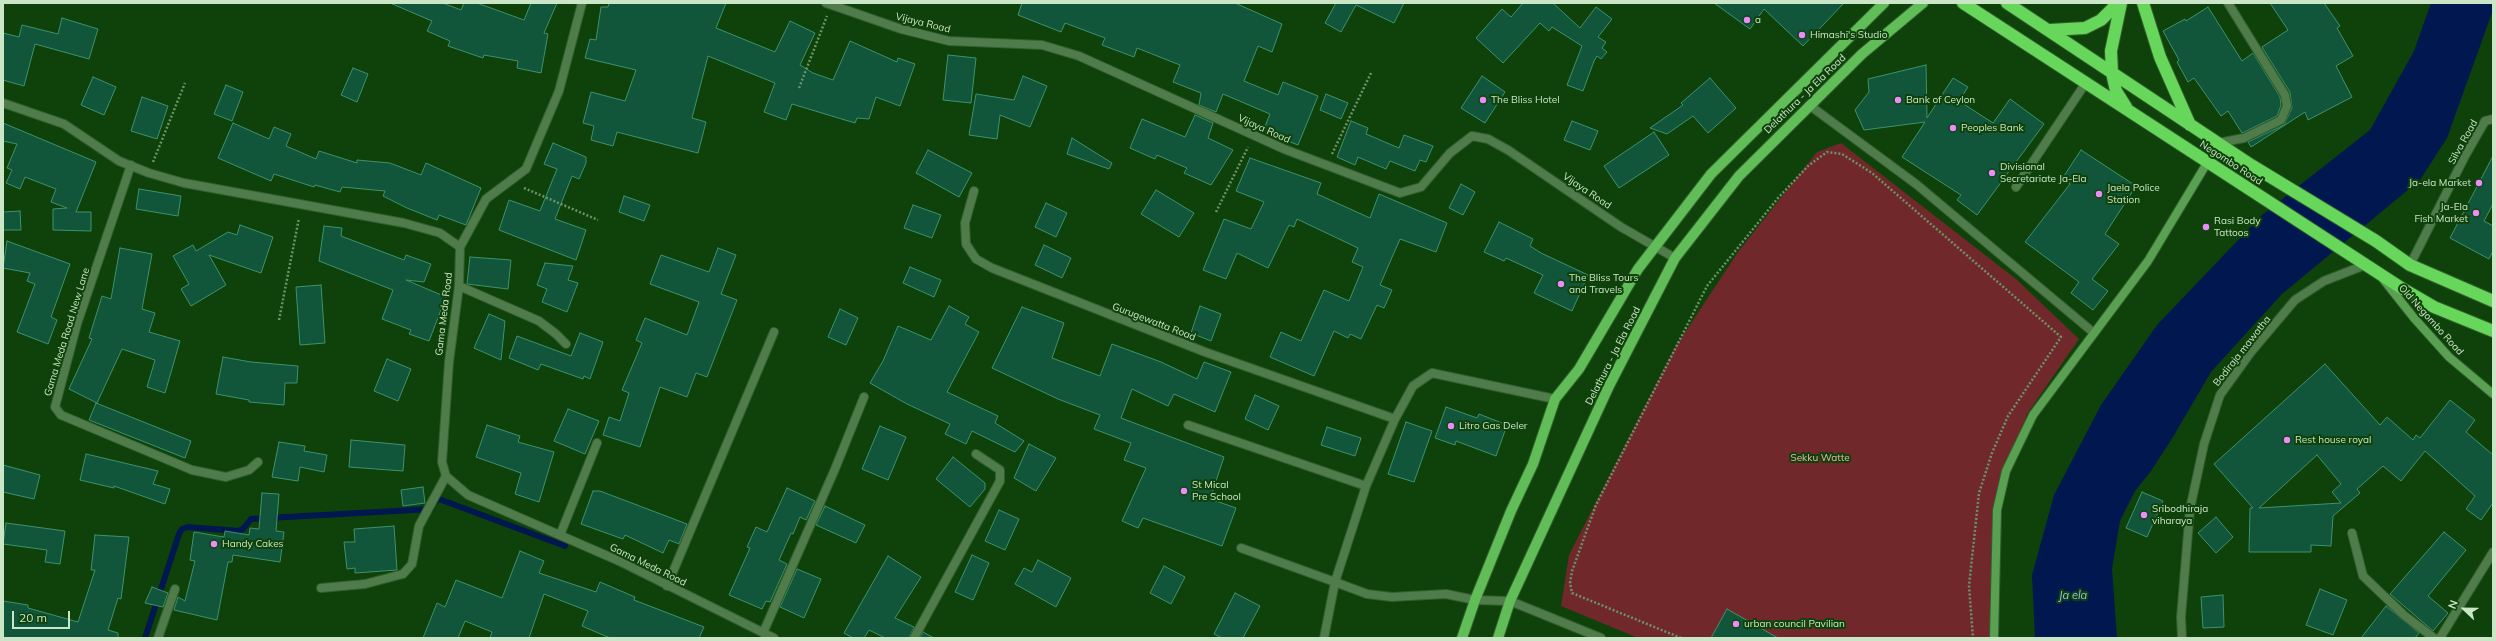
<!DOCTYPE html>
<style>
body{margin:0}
#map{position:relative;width:2496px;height:641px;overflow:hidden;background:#0f420a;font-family:Mulish,sans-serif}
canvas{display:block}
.frame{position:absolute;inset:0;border:4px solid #cbe6c7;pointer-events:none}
.north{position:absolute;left:2444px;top:589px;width:40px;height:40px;-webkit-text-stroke:3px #0f420a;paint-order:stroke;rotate:292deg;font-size:11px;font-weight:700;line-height:16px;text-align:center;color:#cbe6c7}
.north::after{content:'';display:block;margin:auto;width:14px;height:18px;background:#cbe6c7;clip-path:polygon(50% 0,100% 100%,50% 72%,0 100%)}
.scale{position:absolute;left:12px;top:611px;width:58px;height:18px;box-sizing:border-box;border:2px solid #cbe6c7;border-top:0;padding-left:5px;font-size:12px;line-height:14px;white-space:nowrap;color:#cbe6c7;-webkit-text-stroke:3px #0f420a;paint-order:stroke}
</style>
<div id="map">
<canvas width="2496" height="641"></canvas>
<div class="frame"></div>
<div class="north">N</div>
<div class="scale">20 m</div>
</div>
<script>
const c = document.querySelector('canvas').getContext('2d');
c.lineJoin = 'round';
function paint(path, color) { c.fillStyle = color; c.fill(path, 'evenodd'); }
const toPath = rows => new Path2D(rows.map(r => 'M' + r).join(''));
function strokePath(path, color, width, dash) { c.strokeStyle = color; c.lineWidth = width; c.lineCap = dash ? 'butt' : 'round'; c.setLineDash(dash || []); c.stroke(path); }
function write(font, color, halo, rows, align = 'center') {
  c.font = font + ' Mulish,sans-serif'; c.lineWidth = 4; c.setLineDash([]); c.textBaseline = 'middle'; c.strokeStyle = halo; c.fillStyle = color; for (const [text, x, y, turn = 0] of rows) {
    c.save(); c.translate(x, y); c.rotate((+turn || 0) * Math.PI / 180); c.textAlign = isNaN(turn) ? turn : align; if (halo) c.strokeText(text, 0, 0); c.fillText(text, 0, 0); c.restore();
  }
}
const green = toPath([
 [1841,143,2016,279,2079,339,2027,414,1992,512,1993,588,1999,638,1638,638,1561,606,1569,555,1674,349,1738,252,1817,152]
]);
const water = toPath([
 [2431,3,2493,3,2493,10,2447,138,2420,180,2282,294,2211,372,2173,437,2151,471,2135,491,2120,521,2112,569,2117,638,2035,638,2032,575,2054,495,2101,405,2157,325,2262,215,2370,130,2414,51]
]);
const stream = toPath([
 [145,638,179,534,182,529,188,527,239,531,243,529,251,519,431,509,433,503,439,499,565,546]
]);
const building = toPath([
 [390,3,443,3,461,10,464,3,477,3,524,20,531,3,557,3,544,33,548,34,541,73,517,68,518,61,484,55,483,58,448,46,450,41,427,31,432,21,390,3],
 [609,3,726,3,716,28,775,52,790,21,815,33,800,65,813,73,833,80,850,41,897,62,898,58,915,64,900,106,876,97,869,119,857,118,855,123,792,104,786,120,764,112,775,83,708,56,692,118,706,122,698,153,617,132,613,146,591,140,594,126,583,123,591,92,625,101,636,70,585,58,590,39,596,40,601,7,608,7,609,3],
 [1022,3,1235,3,1282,24,1272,52,1258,46,1244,81,1278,95,1283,82,1318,96,1298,145,1263,131,1270,114,1223,94,1216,112,1199,105,1201,93,1173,82,1180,65,1137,48,1134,57,1102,45,1105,38,1065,23,1061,32,1018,15,1022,3],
 [1336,3,1404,3,1394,23,1356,5,1341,32,1325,23,1336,3],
 [1523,3,1553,3,1580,28,1596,7,1612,19,1598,37,1606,42,1602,48,1607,52,1601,59,1597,56,1594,61,1583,91,1567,85,1582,46,1552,27,1549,31,1540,23,1503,63,1476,38,1502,9,1511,17,1523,3],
 [1714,3,1844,3,1803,46,1764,9,1750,29,1714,3],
 [2270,3,2324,3,2340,26,2337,28,2353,56,2336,66,2352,97,2308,120,2305,112,2251,147,2248,142,2284,125,2292,108,2290,92,2262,47,2288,30,2270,3],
 [2208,7,2242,61,2253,53,2280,97,2281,105,2277,116,2242,133,2228,111,2221,116,2194,78,2188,82,2177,62,2179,60,2163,31,2185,19,2186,21,2208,7],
 [62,18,98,29,89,59,35,44,24,86,3,80,3,33,19,37,22,25,58,34,62,18],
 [948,55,976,58,971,103,943,100,948,55],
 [1926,65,1927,118,1953,78,1968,87,1959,101,1993,123,2010,99,2044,124,1977,215,1957,200,1961,195,1902,157,1925,122,1864,130,1855,110,1869,92,1868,79,1926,65],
 [353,68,368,74,357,102,341,95,353,68],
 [1023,76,1047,86,1030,127,1000,115,997,139,969,135,976,94,1014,100,1023,76],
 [1482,76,1505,92,1485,123,1461,108,1482,76],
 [93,77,116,87,104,115,81,105,93,77],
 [1710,78,1736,108,1708,133,1693,116,1667,134,1650,128,1683,105,1681,103,1710,78],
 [226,85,243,92,232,121,214,114,226,85],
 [1326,94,1348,103,1341,119,1320,110,1326,94],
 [142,97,168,106,157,139,131,131,142,97],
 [1195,115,1213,123,1208,138,1233,150,1211,185,1184,173,1187,168,1157,155,1155,159,1130,148,1142,119,1185,137,1195,115],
 [1351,121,1368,128,1366,134,1399,148,1404,135,1433,146,1426,162,1420,160,1415,171,1390,161,1386,169,1358,157,1355,165,1337,157,1351,121],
 [1572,121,1598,131,1590,150,1564,140,1572,121],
 [3,123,96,162,76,212,91,212,91,231,53,230,53,209,67,208,51,202,56,189,25,177,20,189,6,183,12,170,7,168,17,144,3,141,3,123],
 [233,123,269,139,274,127,291,134,286,146,316,159,319,151,357,163,357,160,390,163,421,175,426,163,481,188,466,225,439,215,437,220,407,208,383,196,385,191,342,187,340,192,315,185,314,187,274,174,271,181,218,158,233,123],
 [1654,132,1669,155,1619,188,1604,166,1654,132],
 [1072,138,1112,163,1109,169,1067,154,1072,138],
 [553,143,586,157,586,163,579,179,572,176,555,219,586,230,576,260,499,230,509,200,540,211,557,169,544,164,553,143],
 [928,150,972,173,959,197,916,173,928,150],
 [2081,150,2136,186,2105,234,2119,244,2092,279,2108,291,2093,310,2071,293,2079,282,2025,242,2070,184,2062,179,2081,150],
 [2493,156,2493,204,2484,221,2493,226,2493,251,2489,259,2450,238,2493,156],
 [1250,158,1321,183,1317,194,1370,218,1379,194,1447,223,1436,252,1400,239,1380,285,1392,290,1384,308,1377,305,1361,339,1350,334,1348,338,1334,331,1314,376,1270,357,1281,332,1301,341,1324,290,1349,301,1363,267,1352,262,1358,248,1297,219,1294,227,1289,225,1268,268,1237,253,1226,279,1203,270,1224,219,1251,229,1264,202,1236,191,1250,158],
 [1461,184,1475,192,1463,215,1449,208,1461,184],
 [139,189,181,196,178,216,136,209,139,189],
 [1156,190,1194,213,1179,237,1141,214,1156,190],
 [624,196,650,205,644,221,619,212,624,196],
 [1046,203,1067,213,1056,237,1035,227,1046,203],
 [913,205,941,215,932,238,904,228,913,205],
 [20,211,21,230,3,230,3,212,20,211],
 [1499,222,1533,239,1530,246,1541,253,1588,275,1572,311,1534,293,1543,275,1506,258,1504,261,1484,252,1499,222],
 [240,225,273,237,261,273,209,255,226,285,191,306,181,289,189,284,173,256,193,245,196,251,228,232,237,235,240,225],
 [324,226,342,228,341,236,404,260,406,255,431,264,424,282,406,280,446,297,429,341,409,334,411,330,382,319,393,290,319,261,324,226],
 [7,241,70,264,51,317,57,320,48,344,17,332,35,284,27,281,30,273,3,268,7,241],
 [1044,245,1071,258,1062,278,1035,265,1044,245],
 [120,248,152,254,142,309,155,313,149,332,180,341,165,393,147,387,155,360,122,349,97,403,69,389,92,339,89,338,102,296,111,299,120,248],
 [718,248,736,255,721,294,737,300,707,377,696,373,687,397,660,387,640,447,603,435,609,417,620,421,629,393,622,390,642,343,636,340,645,318,687,335,699,302,650,284,661,255,709,272,718,248],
 [470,257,511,260,508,289,467,284,470,257],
 [545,263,573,266,568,280,578,283,567,312,542,302,547,289,537,285,545,263],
 [910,267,941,280,934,297,903,283,910,267],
 [321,285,325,343,300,345,296,287,321,285],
 [949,306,969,317,965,324,979,332,947,392,998,416,995,423,1024,441,1015,452,972,431,966,444,945,434,950,424,907,404,870,383,883,361,898,326,931,340,949,306],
 [1200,306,1221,314,1211,341,1191,333,1200,306],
 [1022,307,1064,323,1052,358,1100,376,1112,344,1161,362,1197,379,1204,362,1231,372,1215,412,1174,394,1168,406,1132,389,1121,418,1224,457,1210,499,1236,508,1222,546,1143,518,1138,528,1122,521,1146,468,1124,460,1131,443,1094,429,1100,415,1058,399,992,368,1022,307],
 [840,309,858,318,846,345,828,337,840,309],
 [489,314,505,321,501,360,474,348,489,314],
 [580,333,603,342,590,379,584,376,583,379,541,364,538,370,509,358,517,336,571,356,580,333],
 [223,357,251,362,298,366,297,383,285,383,284,405,249,402,249,400,216,394,223,357],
 [387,359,411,369,398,401,374,391,387,359],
 [2325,364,2380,425,2387,417,2413,440,2416,435,2420,438,2450,400,2475,420,2466,432,2493,455,2493,503,2481,520,2466,509,2475,496,2425,451,2401,481,2383,466,2357,489,2360,493,2333,516,2331,546,2311,545,2311,552,2249,552,2250,508,2253,508,2214,464,2325,364],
 [2317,455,2341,484,2332,492,2341,503,2259,508,2317,455],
 [1255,395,1279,406,1268,430,1245,419,1255,395],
 [96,403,191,441,185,458,89,420,96,403],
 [1446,407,1477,418,1479,414,1507,425,1496,456,1456,441,1455,445,1435,438,1446,407],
 [568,409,599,421,585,454,554,441,568,409],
 [1406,422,1432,431,1414,482,1388,474,1406,422],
 [487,425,520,436,518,442,554,452,539,502,515,494,521,473,476,457,487,425],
 [880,426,906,437,888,480,862,469,880,426],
 [1327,427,1361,438,1355,456,1321,445,1327,427],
 [351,440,405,445,403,471,349,467,351,440],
 [279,442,305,446,304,451,327,455,324,472,300,467,298,481,272,477,279,442],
 [1029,444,1056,458,1036,491,1014,478,1029,444],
 [86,454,158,471,153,484,170,489,165,504,114,486,114,488,80,480,86,454],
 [953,457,985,483,985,489,970,507,936,479,953,457],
 [3,465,40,475,34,499,3,492,3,465],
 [423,487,425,503,403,506,401,490,423,487],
 [787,488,815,501,806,520,800,517,793,534,791,533,779,560,787,564,770,602,766,601,762,609,729,595,750,548,747,547,756,527,767,532,787,488],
 [593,491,600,491,687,524,679,544,669,540,663,553,625,535,623,539,581,524,593,491],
 [2142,492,2163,501,2147,537,2126,528,2142,492],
 [262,493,279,494,276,531,284,532,280,562,233,555,232,562,228,562,217,620,174,610,178,597,185,601,195,561,190,560,194,532,224,537,225,531,249,535,250,528,259,529,262,493],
 [825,506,865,525,856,543,816,525,825,506],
 [999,510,1019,519,1005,550,985,541,999,510],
 [2216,517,2233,537,2216,553,2198,533,2216,517],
 [6,523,65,531,60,564,45,562,47,550,3,544,6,523],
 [394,526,397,570,355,573,355,568,347,569,344,542,355,542,354,529,394,526],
 [2444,532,2466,550,2428,596,2448,613,2433,631,2390,594,2444,532],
 [95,535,129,537,121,599,118,598,108,630,118,633,118,638,3,638,3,601,28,605,28,608,78,622,95,570,91,570,95,535],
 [520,551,544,561,539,573,596,592,600,582,635,597,634,600,704,627,699,638,610,638,582,626,588,611,544,594,529,638,490,638,492,632,465,621,458,638,423,638,437,603,445,607,456,580,502,598,520,551],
 [972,555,989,563,973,600,955,592,972,555],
 [888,556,921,577,895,618,914,627,909,638,885,638,869,630,864,638,853,638,844,633,888,556],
 [1038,560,1071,578,1056,607,1015,584,1024,568,1032,572,1038,560],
 [1164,566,1185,577,1171,604,1150,593,1164,566],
 [797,569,821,579,804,618,780,607,797,569],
 [152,587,168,593,163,607,145,603,152,587],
 [2320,589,2347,600,2333,635,2306,625,2320,589],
 [1235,593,1260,606,1243,638,1222,638,1214,634,1235,593],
 [2223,595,2224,627,2203,628,2201,597,2223,595],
 [2386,606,2419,633,2415,638,2361,638,2386,606],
 [1727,609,1778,638,1711,638,1727,609],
 [923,632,934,638,920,638,923,632]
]);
const path = toPath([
 [799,88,827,16],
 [1332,154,1371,73],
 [153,162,185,83],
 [524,188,598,220],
 [1216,212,1248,147],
 [279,320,299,218],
 [1681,638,1572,593,1570,583,1572,571,1596,505,1707,286,1778,198,1808,166,1827,152,1842,154,1872,173,2061,337,2008,416,1992,453,1979,493,1969,586,1973,638]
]);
const lane = toPath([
 [2016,187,2085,84],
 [2352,533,2363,576,2405,616,2434,638]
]);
const street = toPath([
 [826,3,901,29,949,41,1042,45,1079,56,1284,149,1400,193,1421,187,1450,153,1472,136,1488,139,1508,150,1621,227,1675,258],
 [3,103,64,124,119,161,149,173,184,183,404,223,440,233,460,247,459,286,449,362,442,462,446,476,468,495,619,561,774,638],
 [1809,105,1916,184,2094,333],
 [2218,143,2244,138,2281,120,2287,106,2285,95,2228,3],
 [131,165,77,324,55,407,61,415,192,470,226,477,249,470,258,462],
 [974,191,965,223,966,244,976,259,992,268,1205,352,1395,419],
 [460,247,486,199,526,169,559,91,582,3],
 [2410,265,2465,156,2485,121,2493,119],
 [459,286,539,321,556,334,566,344],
 [1188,425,1366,486],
 [560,535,597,443],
 [1241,548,1335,582,1366,486,1395,419,1413,386,1432,373,1555,399],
 [667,586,774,332],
 [321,588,365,584,403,574,412,564,419,526,446,476],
 [763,633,835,469,864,397],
 [158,638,175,589],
 [914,638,1000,481,1000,470,976,454],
 [1324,638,1335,582,1367,594,1392,597,1446,594,1475,600,1510,601,1601,638],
 [2182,638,2181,617,2190,509,2204,444,2220,395,2251,352,2295,300,2324,281,2365,265],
 [2440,638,2493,552]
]);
const secondary = toPath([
 [2383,279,2414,318,2449,357,2493,394],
 [1994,638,1997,510,2006,471,2033,415,2148,261,2207,163]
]);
const primary = toPath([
 [1462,638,1475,600,1511,511,1533,464,1555,399,1579,369,1638,269,1711,174,1884,3],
 [1498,638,1510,601,1609,386,1675,258,1739,176,1862,54,1923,3]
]);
const highway = toPath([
 [1963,3,2403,289,2434,307,2493,331],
 [2007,3,2251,165,2376,241,2410,265,2493,301],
 [2121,3,2111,51,2112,73,2116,91,2126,107],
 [2143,3,2160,57,2190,125],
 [2050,30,2085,28,2101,20,2118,3]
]);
const markers = [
 [1747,20,4,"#eb8cfb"],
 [1802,35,4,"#eb8cfb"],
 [1483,100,4,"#eb8cfb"],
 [1898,100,4,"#eb8cfb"],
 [1953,128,4,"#eb8cfb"],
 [1992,173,4,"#eb8cfb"],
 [2479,183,4,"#eb8cfb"],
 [2099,194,4,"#eb8cfb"],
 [2476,213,4,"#eb8cfb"],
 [2206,227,4,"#eb8cfb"],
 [1561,284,4,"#eb8cfb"],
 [1451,426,4,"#eb8cfb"],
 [2287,440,4,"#eb8cfb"],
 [1184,491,4,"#eb8cfb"],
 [2144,515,4,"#eb8cfb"],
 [214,544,4,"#eb8cfb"],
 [1736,624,4,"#eb8cfb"]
];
const poiNames = [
 ["a",1755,20],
 ["Himashi's Studio",1810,35],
 ["The Bliss Hotel",1491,100],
 ["Bank of Ceylon",1906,100],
 ["Peoples Bank",1961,128],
 ["Divisional",2000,167],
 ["Secretariate Ja-Ela",2000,179],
 ["Ja-ela Market",2471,183,"right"],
 ["Jaela Police",2107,188],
 ["Station",2107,200],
 ["Ja-Ela",2468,207,"right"],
 ["Fish Market",2468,219,"right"],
 ["Rasi Body",2214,221],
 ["Tattoos",2214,233],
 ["The Bliss Tours",1569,278],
 ["and Travels",1569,290],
 ["Litro Gas Deler",1459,426],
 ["Rest house royal",2295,440],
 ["St Mical",1192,485],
 ["Pre School",1192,497],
 ["Sribodhiraja",2152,509],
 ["viharaya",2152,521],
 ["Handy Cakes",222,544],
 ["urban council Pavilian",1744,624]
];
const streetNames = [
 ["Vijaya Road",923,23,14],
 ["Delathura - Ja Ela Road",1805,94,-44],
 ["Vijaya Road",1264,129,24],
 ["Silva Road",2463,142,-61],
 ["Negombo Road",2231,163,33],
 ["Vijaya Road",1587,191,34],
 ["Gama Meda Road",444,314,-83],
 ["Old Negombo Road",2431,320,48],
 ["Gurugewatta Road",1154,322,21],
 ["Gama Meda Road New Lane",67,332,-73],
 ["Bodiraja mawatha",2242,351,-52],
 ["Delathura - Ja Ela Road",1613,356,-63],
 ["Gama Meda Road",648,565,26]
];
const parkNames = [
 ["Sekku Watte",1820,458]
];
const waterNames = [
 ["Ja ela",2073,596]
];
paint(green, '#70282a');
paint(water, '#00184f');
strokePath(stream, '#00184f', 6);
paint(building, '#11553a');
strokePath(building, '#3e926d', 1);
strokePath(lane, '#31602c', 10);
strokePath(street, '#31602c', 10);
strokePath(secondary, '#31602c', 10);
strokePath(primary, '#31602c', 12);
strokePath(highway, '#31602c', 14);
strokePath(path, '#6c9368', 2.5, [2, 2]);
strokePath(lane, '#507b4b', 8);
strokePath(street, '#507b4b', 8);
strokePath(secondary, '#5aa053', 8);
strokePath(primary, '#61bd57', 10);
strokePath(highway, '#67d75b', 12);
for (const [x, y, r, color] of markers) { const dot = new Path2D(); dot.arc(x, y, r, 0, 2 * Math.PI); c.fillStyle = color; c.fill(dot); strokePath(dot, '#0f420a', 1.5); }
write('10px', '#cbe6c7', '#0f420a', poiNames, 'left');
write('10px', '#cbe6c7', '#0f420a', streetNames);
write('10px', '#f0b8b5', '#0f420a', parkNames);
write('italic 11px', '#9cbffe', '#0f420a', waterNames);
</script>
